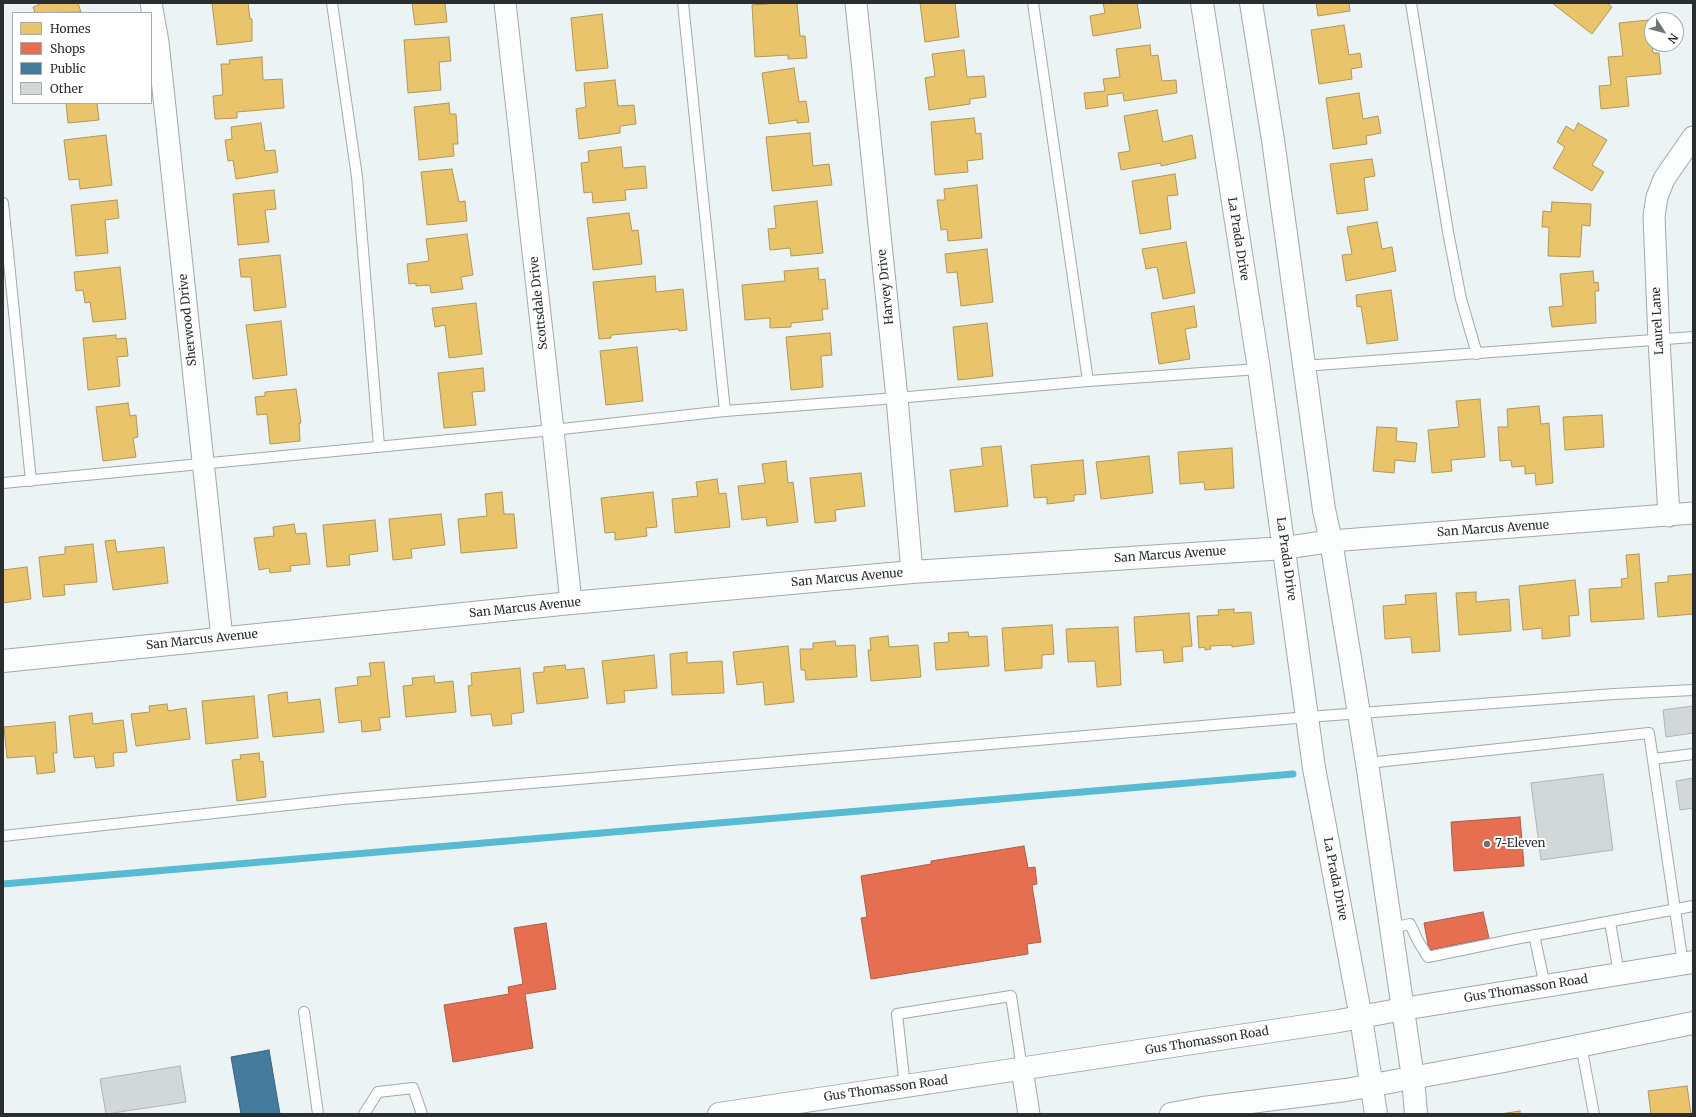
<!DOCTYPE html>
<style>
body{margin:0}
#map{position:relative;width:1696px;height:1117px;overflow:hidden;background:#ecf3f4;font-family:Merriweather,serif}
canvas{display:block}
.frame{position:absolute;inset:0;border:4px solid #2a2e30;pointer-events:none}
.legend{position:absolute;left:12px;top:12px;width:140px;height:92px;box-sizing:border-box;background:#fff;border:1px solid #aaabac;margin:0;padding:5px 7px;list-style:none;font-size:12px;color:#2a2e30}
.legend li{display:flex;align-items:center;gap:8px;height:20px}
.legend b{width:20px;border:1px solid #aaabac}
.north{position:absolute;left:1644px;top:12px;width:40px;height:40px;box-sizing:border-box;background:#fff;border:1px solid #aaabac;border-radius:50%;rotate:126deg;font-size:11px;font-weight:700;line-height:16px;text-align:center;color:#2a2e30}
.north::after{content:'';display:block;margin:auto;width:14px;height:18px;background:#6e7375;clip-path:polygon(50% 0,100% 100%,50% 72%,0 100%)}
</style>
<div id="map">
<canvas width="1696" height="1117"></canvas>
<div class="frame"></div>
<ul class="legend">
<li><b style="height:11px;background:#e9c46a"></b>Homes</li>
<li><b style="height:11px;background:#e76f51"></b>Shops</li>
<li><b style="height:11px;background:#457b9d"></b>Public</li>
<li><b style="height:11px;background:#d2d7d8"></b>Other</li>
</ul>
<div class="north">N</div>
</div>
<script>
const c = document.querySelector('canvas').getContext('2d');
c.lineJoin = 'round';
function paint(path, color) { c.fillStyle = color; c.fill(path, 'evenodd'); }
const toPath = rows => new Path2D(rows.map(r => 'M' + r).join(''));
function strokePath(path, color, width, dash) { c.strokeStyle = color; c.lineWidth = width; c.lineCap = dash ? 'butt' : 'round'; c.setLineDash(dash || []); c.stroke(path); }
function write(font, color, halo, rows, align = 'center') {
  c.font = font + ' Merriweather,serif'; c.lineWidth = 4; c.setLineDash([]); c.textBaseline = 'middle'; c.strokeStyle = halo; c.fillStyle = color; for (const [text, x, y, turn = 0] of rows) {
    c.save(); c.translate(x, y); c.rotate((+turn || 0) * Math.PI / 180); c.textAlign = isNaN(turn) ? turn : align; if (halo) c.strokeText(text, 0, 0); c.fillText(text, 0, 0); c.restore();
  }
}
const homes = toPath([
 [43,3,78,3,81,12,35,13,33,7,43,3],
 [212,3,248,3,250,19,252,19,252,41,217,45,212,3],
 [412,3,445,3,447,22,415,25,412,3],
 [779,3,797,3,800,36,805,36,807,58,788,59,788,55,755,57,752,5,779,3],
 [920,3,955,3,959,37,925,42,920,3],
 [1103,3,1137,3,1141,28,1093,36,1090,16,1105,13,1103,3],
 [1316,3,1349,3,1350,11,1318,16,1316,3],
 [1552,3,1607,3,1612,7,1592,34,1552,3],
 [602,14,608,68,576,71,571,18,602,14],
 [1649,20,1653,53,1659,53,1661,74,1626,77,1629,106,1601,109,1599,86,1611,85,1608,57,1623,56,1619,23,1649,20],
 [1344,25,1349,55,1360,53,1362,67,1351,69,1352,79,1319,84,1311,30,1344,25],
 [449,37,451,61,439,62,441,90,408,93,404,40,449,37],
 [1150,45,1151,56,1158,55,1162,81,1176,80,1177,93,1124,101,1123,93,1107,95,1108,106,1086,109,1084,93,1105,91,1103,79,1120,77,1116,49,1150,45],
 [964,50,967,77,984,76,986,97,970,99,970,104,929,110,925,78,935,76,932,54,964,50],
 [262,57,263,80,282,79,284,108,237,112,237,118,215,119,213,96,223,95,221,64,230,64,229,60,262,57],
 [794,68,799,102,806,101,809,122,797,123,797,120,769,124,762,73,794,68],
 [615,80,618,106,634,105,636,124,620,126,620,133,579,139,576,109,586,107,584,83,615,80],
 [1359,93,1363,119,1378,116,1381,133,1366,136,1367,144,1333,149,1326,98,1359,93],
 [66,103,97,103,99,120,68,123,66,103],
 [449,103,450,114,456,114,458,144,453,144,454,156,419,160,414,107,449,103],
 [1157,110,1163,142,1192,135,1196,158,1161,166,1161,163,1121,170,1118,153,1130,151,1124,116,1157,110],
 [974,118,976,134,981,133,983,159,967,161,968,172,935,175,931,122,974,118],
 [261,123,265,151,275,150,278,172,236,179,233,160,228,161,225,140,232,139,231,127,261,123],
 [1578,123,1607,140,1592,165,1604,172,1592,191,1553,168,1565,147,1557,142,1566,126,1574,131,1578,123],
 [810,133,813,166,829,164,832,185,772,191,766,137,810,133],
 [106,135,112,185,80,189,79,179,69,180,64,140,106,135],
 [621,147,623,168,645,166,647,188,625,190,626,200,593,203,592,192,584,193,581,163,589,162,588,151,621,147],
 [1372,159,1375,176,1364,178,1368,210,1337,214,1330,164,1372,159],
 [452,169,459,202,465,201,467,221,427,225,421,172,452,169],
 [1175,174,1178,195,1167,196,1171,229,1140,234,1132,181,1175,174],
 [977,185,982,238,948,241,947,229,941,230,937,200,945,200,944,189,977,185],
 [274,190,276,209,265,210,269,242,238,245,233,194,274,190],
 [117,200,119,218,105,220,108,253,76,256,71,205,117,200],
 [817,201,823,253,791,256,790,248,770,250,768,229,776,228,774,206,817,201],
 [1552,202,1591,204,1590,226,1582,225,1580,257,1548,256,1549,227,1542,227,1543,211,1551,212,1552,202],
 [629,213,632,231,638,230,642,264,593,270,587,218,629,213],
 [1377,222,1382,249,1392,247,1396,271,1346,281,1342,255,1352,254,1347,227,1377,222],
 [467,234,473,275,461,277,463,289,431,293,430,285,416,286,416,283,409,284,407,264,429,261,426,239,467,234],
 [1186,242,1195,293,1163,299,1157,267,1146,269,1142,249,1186,242],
 [987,249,993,302,961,306,957,272,947,273,945,254,987,249],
 [280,255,286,307,254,311,251,277,241,277,239,259,280,255],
 [120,267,126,319,93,322,90,302,85,303,83,290,76,291,74,272,120,267],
 [818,268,819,280,825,279,828,309,822,309,823,320,791,323,791,327,770,328,770,318,745,320,742,285,785,281,784,271,818,268],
 [1593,271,1594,283,1598,282,1599,291,1595,291,1596,323,1552,327,1549,307,1563,306,1560,274,1593,271],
 [655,276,656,292,683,289,687,330,679,331,679,329,611,335,611,338,599,339,593,282,655,276],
 [1391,290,1398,340,1367,344,1361,306,1357,307,1356,295,1391,290],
 [476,303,482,354,449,358,445,325,435,327,432,308,476,303],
 [1194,306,1197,327,1185,329,1190,359,1159,364,1151,313,1194,306],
 [281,321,287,375,253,379,246,325,281,321],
 [987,323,993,376,958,380,953,327,987,323],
 [830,333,832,355,821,356,823,387,791,390,786,337,830,333],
 [116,335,116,339,126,338,128,356,117,357,120,386,88,390,83,338,116,335],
 [637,347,643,401,606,405,600,351,637,347],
 [483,368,485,391,472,392,476,425,444,428,438,373,483,368],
 [296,389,301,423,299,423,300,441,270,444,267,414,257,415,255,397,265,396,265,392,296,389],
 [1480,399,1485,457,1451,460,1452,471,1432,473,1428,430,1459,427,1456,401,1480,399],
 [128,403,130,416,136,415,138,437,133,438,136,457,103,461,96,407,128,403],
 [1539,406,1541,424,1549,423,1553,483,1536,485,1535,473,1525,474,1525,466,1512,467,1511,460,1500,461,1498,427,1508,427,1507,409,1539,406],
 [1602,415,1604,447,1565,450,1563,417,1602,415],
 [1377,427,1397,428,1396,441,1417,443,1415,462,1395,460,1394,473,1373,471,1377,427],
 [1001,446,1008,506,955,512,950,470,983,466,981,448,1001,446],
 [1232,448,1234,488,1205,490,1204,482,1180,484,1178,452,1232,448],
 [1149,456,1153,493,1101,499,1096,462,1149,456],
 [1083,460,1086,494,1074,495,1074,501,1047,504,1047,497,1034,498,1031,465,1083,460],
 [786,461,788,483,793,482,798,522,767,526,766,517,742,520,738,486,765,483,762,464,786,461],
 [861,473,865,506,835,510,836,521,815,523,810,478,861,473],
 [717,479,719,494,726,493,730,527,675,533,672,499,698,496,696,482,717,479],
 [502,492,504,514,514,514,517,548,461,553,458,519,487,516,485,494,502,492],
 [653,492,657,527,646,528,647,536,615,540,615,532,605,533,601,498,653,492],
 [441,514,445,545,411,549,412,558,393,560,389,519,441,514],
 [375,520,378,551,349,555,350,565,327,567,323,525,375,520],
 [294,524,296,534,306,533,310,564,290,566,291,571,270,573,269,568,259,570,254,538,274,536,273,527,294,524],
 [115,540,117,552,164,547,168,583,113,590,105,541,115,540],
 [93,544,97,582,64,585,65,595,43,597,39,557,65,554,65,547,93,544],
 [1639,554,1644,619,1591,622,1589,589,1622,587,1621,579,1628,578,1626,555,1639,554],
 [27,567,31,599,3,603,3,570,27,567],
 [1693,574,1693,614,1658,617,1655,583,1668,582,1668,576,1693,574],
 [1575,580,1579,615,1569,616,1570,636,1542,639,1542,628,1523,630,1519,586,1575,580],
 [1476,592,1476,602,1509,599,1511,631,1459,635,1456,593,1476,592],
 [1436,593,1440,651,1412,653,1411,637,1385,639,1383,606,1406,604,1405,595,1436,593],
 [1234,609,1234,613,1251,612,1254,644,1232,647,1232,645,1210,646,1211,649,1205,650,1205,647,1199,648,1197,616,1219,615,1218,610,1234,609],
 [1189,613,1192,646,1182,647,1183,661,1164,663,1163,650,1136,652,1134,617,1189,613],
 [1052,625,1054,654,1042,655,1042,668,1005,671,1002,628,1052,625],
 [1118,627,1121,685,1097,687,1095,661,1068,662,1066,629,1118,627],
 [968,632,969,637,987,636,989,666,936,670,934,643,949,642,948,633,968,632],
 [888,636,889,647,918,645,921,677,871,681,868,650,871,650,870,638,888,636],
 [835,641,836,646,855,645,857,677,806,680,805,670,801,670,800,649,813,649,813,643,835,641],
 [788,646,794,702,765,705,763,682,737,685,733,652,788,646],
 [687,652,687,663,722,661,724,693,672,695,670,654,687,652],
 [654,655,657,688,624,691,625,702,607,704,602,661,654,655],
 [384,662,390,717,379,718,381,730,362,732,361,720,339,723,335,688,358,685,357,677,371,676,369,663,384,662],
 [565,665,566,670,584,668,588,698,537,704,533,673,544,672,544,667,565,665],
 [520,668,524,712,511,714,512,724,493,726,491,714,471,716,468,686,472,685,471,673,520,668],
 [434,676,435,683,453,681,456,712,406,717,403,686,413,685,412,678,434,676],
 [287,692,288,703,320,699,324,732,273,737,268,695,287,692],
 [254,696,258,738,206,744,202,701,254,696],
 [167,704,168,711,186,708,190,739,136,746,131,714,150,712,149,706,167,704],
 [92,713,93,724,123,720,127,752,113,753,114,766,96,768,94,756,74,758,69,716,92,713],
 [55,722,57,753,53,753,55,772,37,774,35,756,7,758,4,727,55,722],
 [259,753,260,762,263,761,266,797,237,801,232,760,241,759,240,755,259,753],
 [1687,1086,1691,1114,1651,1114,1648,1091,1687,1086],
 [1520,1111,1520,1114,1500,1114,1520,1111]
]);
const shops = toPath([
 [1520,817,1524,866,1454,871,1451,822,1520,817],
 [1024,846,1028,868,1035,867,1037,884,1032,885,1041,942,1027,944,1028,954,871,979,861,918,867,917,861,876,931,864,931,861,1024,846],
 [1483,912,1489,938,1429,950,1424,923,1483,912],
 [546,923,556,989,525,994,533,1048,453,1062,444,1005,509,994,508,987,523,984,514,928,546,923]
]);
const public = toPath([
 [269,1050,280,1114,241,1114,231,1057,269,1050]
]);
const stream = toPath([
 [3,884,1293,774]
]);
const building = toPath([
 [1693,706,1693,733,1666,737,1663,710,1693,706],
 [1603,774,1613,850,1541,860,1531,783,1603,774],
 [1693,778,1693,808,1680,810,1676,781,1693,778],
 [180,1066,186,1102,106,1114,100,1079,180,1066]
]);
const lane = toPath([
 [332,3,357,177,379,446],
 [683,3,725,411],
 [1033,3,1088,381],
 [1411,3,1448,232,1461,299,1477,354],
 [3,203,31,481],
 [1304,366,1693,337],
 [3,483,553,430,725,411,897,398,1088,381,1259,369],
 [1653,759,1693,754],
 [1367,763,1649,733,1683,964],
 [3,836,343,799,1308,717,1614,694,1693,690],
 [1610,922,1619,974],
 [1391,928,1410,924,1418,941,1428,957,1515,939,1693,906],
 [1534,935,1545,986],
 [304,1012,318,1114],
 [1581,1045,1594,1114],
 [905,1087,897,1014,1011,996,1022,1069],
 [364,1114,378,1092,413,1088,422,1114]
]);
const street = toPath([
 [151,3,158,42,222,638],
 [505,3,553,430,571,603],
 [856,3,897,398,912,572],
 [1669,516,1659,340,1654,216,1657,197,1664,179,1693,137],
 [1331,541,1693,513],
 [1022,1069,1029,1114]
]);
const secondary = toPath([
 [1202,3,1259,369,1314,768,1361,1018,1376,1114],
 [1251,3,1273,140,1324,510,1331,541,1367,763,1413,1078,1416,1114],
 [3,661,571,603,912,572,1285,548,1331,541],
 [719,1114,1339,1021,1403,1009,1693,962],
 [1171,1114,1203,1108,1346,1090,1504,1061,1693,1023]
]);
const markers = [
 [1487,844,4,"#6e7375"]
];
const streetNames = [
 ["La Prada Drive",1238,239,81],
 ["Harvey Drive",886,287,-96],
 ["Scottsdale Drive",539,303,-96],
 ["Sherwood Drive",188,320,-96],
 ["Laurel Lane",1658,321,-93],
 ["San Marcus Avenue",1493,529,-4],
 ["San Marcus Avenue",1170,555,-4],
 ["La Prada Drive",1286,559,82],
 ["San Marcus Avenue",847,578,-5],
 ["San Marcus Avenue",525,608,-6],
 ["San Marcus Avenue",202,640,-6],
 ["La Prada Drive",1335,879,79],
 ["Gus Thomasson Road",1526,989,-9],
 ["Gus Thomasson Road",1207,1041,-9],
 ["Gus Thomasson Road",886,1089,-8]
];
const poiNames = [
 ["7-Eleven",1495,844]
];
paint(homes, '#e9c46a');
strokePath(homes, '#b09759', 1);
paint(shops, '#e76f51');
strokePath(shops, '#ae5c47', 1);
paint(public, '#457b9d');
strokePath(public, '#3d647c', 1);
strokePath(stream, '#58bbd4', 7);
paint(building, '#d2d7d8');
strokePath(building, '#afb4b5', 1);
strokePath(lane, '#a3a9aa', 12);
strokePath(street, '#a3a9aa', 23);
strokePath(secondary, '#a3a9aa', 24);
strokePath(lane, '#fcfdfd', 10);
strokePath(street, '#fcfdfd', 21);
strokePath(secondary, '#fcfdfd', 22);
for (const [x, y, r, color] of markers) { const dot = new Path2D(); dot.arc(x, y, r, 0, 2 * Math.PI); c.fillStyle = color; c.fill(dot); strokePath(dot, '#fff', 1.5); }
write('12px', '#2a2e30', '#fff', streetNames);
write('12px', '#2a2e30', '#fff', poiNames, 'left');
</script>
